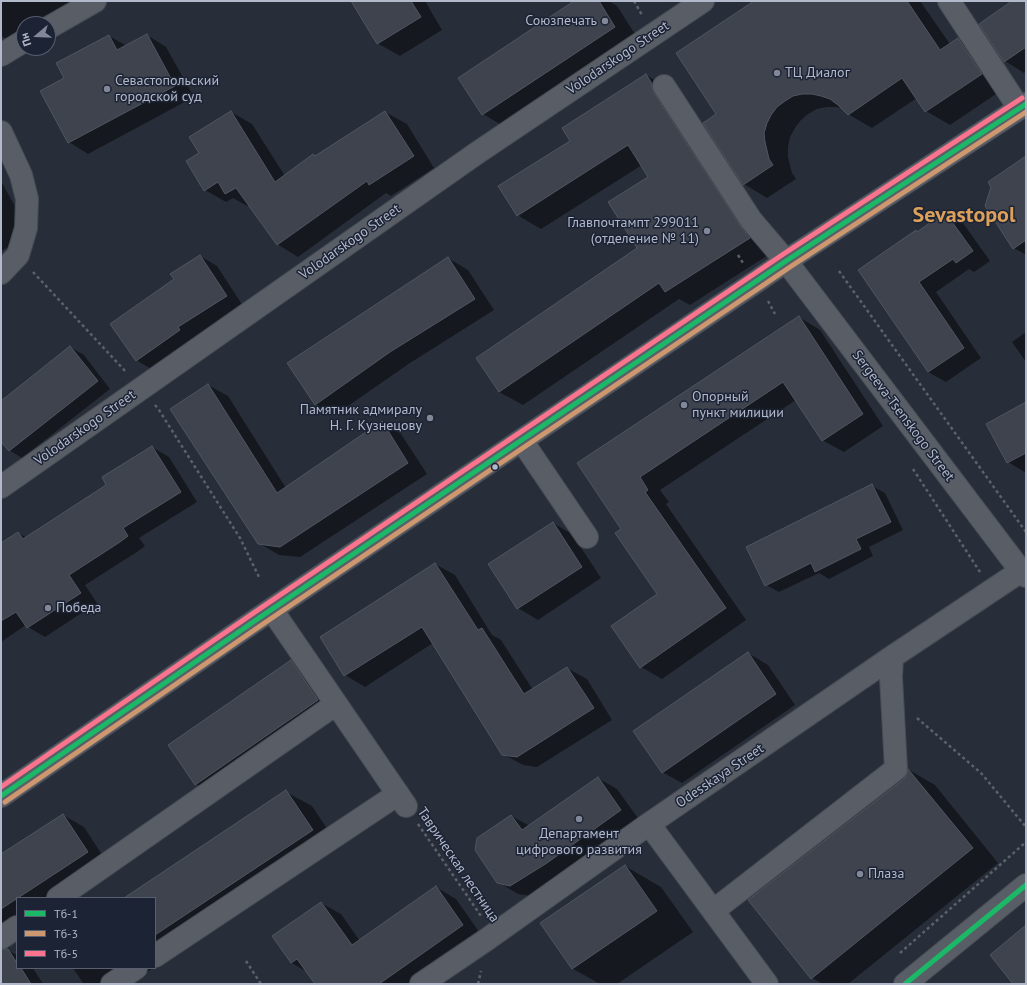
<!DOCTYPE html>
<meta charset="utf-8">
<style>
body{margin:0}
#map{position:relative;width:1027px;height:985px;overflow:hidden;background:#282e39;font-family:"PT Sans",sans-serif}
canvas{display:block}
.frame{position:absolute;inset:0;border:2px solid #b2b9ca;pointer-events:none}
.legend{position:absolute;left:16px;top:897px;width:140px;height:72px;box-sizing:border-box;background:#1b2334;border:1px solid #575f70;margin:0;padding:5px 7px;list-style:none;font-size:12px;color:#b2b9ca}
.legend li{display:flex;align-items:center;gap:8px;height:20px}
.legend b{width:20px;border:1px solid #575f70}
.north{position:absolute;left:16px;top:16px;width:40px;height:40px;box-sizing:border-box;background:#1b2334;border:1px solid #575f70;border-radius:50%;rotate:251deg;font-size:11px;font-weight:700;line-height:16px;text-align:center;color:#b2b9ca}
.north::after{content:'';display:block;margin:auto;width:14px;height:18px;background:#828897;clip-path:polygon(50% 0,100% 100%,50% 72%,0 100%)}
</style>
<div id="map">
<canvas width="1027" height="985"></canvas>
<div class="frame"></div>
<ul class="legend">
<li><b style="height:5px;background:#1ab867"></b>Тб-1</li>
<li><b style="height:5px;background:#cd976f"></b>Тб-3</li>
<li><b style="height:5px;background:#fc738d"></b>Тб-5</li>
</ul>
<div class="north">Пн</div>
</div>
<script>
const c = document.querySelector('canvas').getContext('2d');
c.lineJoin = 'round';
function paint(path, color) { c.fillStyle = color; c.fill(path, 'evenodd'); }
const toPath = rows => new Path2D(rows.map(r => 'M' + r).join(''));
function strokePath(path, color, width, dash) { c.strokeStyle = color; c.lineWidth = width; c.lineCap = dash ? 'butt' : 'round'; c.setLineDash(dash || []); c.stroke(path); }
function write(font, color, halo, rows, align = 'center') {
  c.font = font + ' "PT Sans",sans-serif'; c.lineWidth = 3; c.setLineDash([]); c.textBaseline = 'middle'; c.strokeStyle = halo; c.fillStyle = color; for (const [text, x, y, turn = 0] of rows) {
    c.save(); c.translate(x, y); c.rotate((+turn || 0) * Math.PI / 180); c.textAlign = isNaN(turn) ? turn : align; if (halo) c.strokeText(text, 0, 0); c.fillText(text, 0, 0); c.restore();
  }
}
const shadow = toPath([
 [1,1,79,1,36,24,24,24,24,30,7,39,1,36],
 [352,1,425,1,442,30,400,56,377,43],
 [576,1,609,1,617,6,640,42,508,129,483,114],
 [756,1,920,1,950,44,958,39,982,53,1005,88,950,125,926,111,917,98,872,128,848,114,843,108,836,107,827,107,817,109,808,114,801,120,795,128,790,137,788,147,788,157,792,173,796,179,767,198,744,184,718,114],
 [1014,1,1026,1,1026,71,1024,73,1005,61],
 [147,35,166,47,194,97,88,154,69,142,65,79,109,36,127,46],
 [646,75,670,89,773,252,690,305,679,299,523,405,499,392,638,248,649,177,642,165,541,229,517,215,571,141],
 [231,112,252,124,285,176,385,112,407,124,434,168,391,196,386,193,298,257,277,244,249,205,247,206,233,198,226,202,205,190,201,153],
 [1026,157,1026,255,1014,248],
 [1,181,31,235,1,251],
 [945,213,963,223,990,261,974,272,969,269,936,292,981,358,946,382,928,372,859,270,918,233],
 [200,256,217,266,243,306,195,337,196,340,153,370,136,360,175,279],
 [448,258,468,270,494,310,410,363,335,415,315,404],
 [799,317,820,330,883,426,844,452,822,440,796,400,660,490,669,502,666,504,746,620,662,679,641,667,659,594,622,529,579,464],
 [1026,332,1026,362,1012,342],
 [70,347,84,355,110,389,22,458,9,450,1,440,1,402],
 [208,385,228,396,286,488,382,423,401,434,427,474,300,557,279,555,259,543],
 [1026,404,1026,473,1008,462],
 [152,447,169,457,197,502,139,538,145,546,137,552,85,585,97,603,45,637,28,627,26,625,1,642,1,545,18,533,27,538,107,485],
 [872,486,885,493,903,530,869,547,873,556,829,579,819,573,779,592,766,585],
 [553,523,572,534,601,578,538,620,518,608],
 [435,564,455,575,492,635,501,640,533,690,567,668,587,679,612,720,537,767,523,765,503,754,433,643,365,687,345,675],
 [748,653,768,665,795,705,682,783,662,772],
 [291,661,311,673,337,711,215,795,196,784],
 [909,770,935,785,998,863,848,984,823,984,812,978,904,780,908,775],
 [598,778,617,789,640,821,531,896,518,894,498,882,511,816,530,826],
 [286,792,312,806,338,845,155,967,155,898,126,898],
 [63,815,84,827,108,864,57,898,17,898,17,924,14,940,10,945,9,951,17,955,17,968,33,968,43,984,1,984,1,856],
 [625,866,661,887,693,932,617,984,600,984,573,969,542,924],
 [436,887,456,899,482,936,414,984,316,984,307,972,292,963,274,937,321,903,341,914,360,941],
 [73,968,153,968,129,984,86,984,83,983]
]);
const building = toPath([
 [351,1,411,1,421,17,377,44,351,1],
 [574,1,599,1,615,27,482,115,458,78,574,1],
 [754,1,907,1,940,50,958,38,982,74,925,112,902,78,848,115,838,105,830,99,821,96,812,94,802,94,793,96,785,101,777,107,771,115,767,123,764,133,765,142,769,159,773,165,743,185,703,123,716,114,676,53,754,1],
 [1012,1,1026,1,1026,47,1004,62,979,24,1012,1],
 [147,34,175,86,68,143,40,91,64,78,56,63,109,35,117,50,147,34],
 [646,74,652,84,652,87,654,93,741,227,750,238,665,292,659,283,499,392,476,358,637,248,608,202,648,177,628,145,517,216,498,186,570,141,562,128,646,74],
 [231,111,275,182,313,154,315,156,385,111,414,156,369,185,367,181,277,245,236,188,225,194,218,182,204,191,186,161,199,153,189,137,231,111],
 [1026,156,1026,240,1013,249,985,206,991,187,988,182,1026,156],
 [945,212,973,251,956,263,953,259,919,282,964,348,928,372,858,270,916,230,917,232,945,212],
 [200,255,227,296,178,327,180,330,136,361,110,324,174,279,170,274,200,255],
 [448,257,475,299,390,352,315,405,287,363,448,257],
 [799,316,863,414,822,441,783,382,640,477,648,490,645,492,726,608,640,668,611,626,657,594,615,533,621,529,577,463,799,316],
 [70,346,98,381,9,451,1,442,1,401,70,346],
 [208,384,277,493,382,421,408,463,280,547,258,544,170,409,208,384],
 [1026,402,1026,453,1007,463,986,424,1026,402],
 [152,446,181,492,123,528,128,536,120,542,69,575,81,593,27,628,16,612,1,621,1,543,18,532,23,539,106,485,102,477,152,446],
 [872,484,891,522,856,539,861,549,815,572,811,563,765,586,746,547,872,484],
 [553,522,582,567,517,609,488,564,553,522],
 [435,563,478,630,482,628,524,694,567,667,594,708,517,757,502,755,422,627,344,676,320,637,435,563],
 [748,652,776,694,662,773,633,731,748,652],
 [291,660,318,700,195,785,168,745,291,660],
 [908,769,973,848,811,979,748,900,904,779,907,774,908,769],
 [598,777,621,810,547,863,510,886,497,883,475,850,477,838,511,815,522,830,598,777],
 [286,790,313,830,155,935,155,898,124,898,286,790],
 [63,814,88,852,1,909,1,854,63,814],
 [625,865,657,911,572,969,540,923,625,865],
 [436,886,463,925,379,984,315,984,297,959,291,963,272,936,321,902,352,945,436,886],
 [1026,925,1026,984,1013,984,990,955,1026,925],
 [8,949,17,963,17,968,21,968,31,984,1,984,1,950,8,949]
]);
const path = toPath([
 [634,1,642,15],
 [738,255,743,263],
 [839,271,1026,532],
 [33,272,127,373],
 [768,301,775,314],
 [155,405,159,410,240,538,260,579],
 [913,469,980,572],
 [917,718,981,773,1026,827],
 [418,824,481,916],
 [900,953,1026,842],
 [246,961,261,984],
 [478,984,481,971]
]);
const minor = toPath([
 [949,1,1019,108],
 [48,28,95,1],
 [1,55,24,41],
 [664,86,751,220,786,261,1021,571,1026,576],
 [1,132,21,175,27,199,26,228,18,255,1,273],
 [522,441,587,537],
 [1,487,477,153,703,1],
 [272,610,406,806],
 [649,824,767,984],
 [58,898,336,704],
 [713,911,896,769,891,677,892,657],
 [1,938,17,927],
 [155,956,398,794],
 [112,984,136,968],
 [421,984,486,940,649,824,892,657,1021,571],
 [905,984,1026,885]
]);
const major = toPath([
 [1,796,259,618,757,281,786,261,1026,104]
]);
const bus1 = toPath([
 [1,796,259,618,786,261,1026,104],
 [905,984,1026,885]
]);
const bus2 = toPath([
 [5,802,263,624,790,267,1026,112]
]);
const bus3 = toPath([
 [1,787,255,612,782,255,1022,98]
]);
const markers = [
 [605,21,4,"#828897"],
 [777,73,4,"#828897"],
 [107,89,4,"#828897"],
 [707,231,4,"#828897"],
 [684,405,4,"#828897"],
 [430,418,4,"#828897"],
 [495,467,3.5,"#b2b9ca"],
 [48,608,4,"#828897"],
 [579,819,4,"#828897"],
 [860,874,4,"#828897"]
];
const poiNames = [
 ["Союзпечать",597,21,"right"],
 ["ТЦ Диалог",785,73],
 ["Севастопольский",115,81],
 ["городской суд",115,97],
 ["Главпочтампт 299011",699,223,"right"],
 ["(отделение № 11)",699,239,"right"],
 ["Опорный",692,397],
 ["пункт милиции",692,413],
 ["Памятник адмиралу",422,410,"right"],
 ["Н. Г. Кузнецову",422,426,"right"],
 ["Победа",56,608],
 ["Департамент",579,834,"center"],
 ["цифрового развития",579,850,"center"],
 ["Плаза",868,874]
];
const streetNames = [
 ["Volodarskogo Street",618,58,-34],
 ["Volodarskogo Street",350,242,-35],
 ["Sergeeva-Tsenskogo Street",903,416,53],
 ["Volodarskogo Street",85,428,-35],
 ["Odesskaya Street",720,776,-34],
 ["Таврическая лестница",458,865,56]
];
const townNames = [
 ["Sevastopol",964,216]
];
paint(shadow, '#0007');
paint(building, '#3e434e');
strokePath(building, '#505660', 1);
strokePath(minor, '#464b53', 24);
strokePath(major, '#464b55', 24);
strokePath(path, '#5c616a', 2.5, [3, 3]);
strokePath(minor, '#595d66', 22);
strokePath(major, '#5b5f68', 22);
strokePath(bus1, '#1ab867', 5);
strokePath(bus2, '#cd976f', 5);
strokePath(bus3, '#fc738d', 5);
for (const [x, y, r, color] of markers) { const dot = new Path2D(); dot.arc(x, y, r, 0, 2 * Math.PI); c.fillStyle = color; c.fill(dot); strokePath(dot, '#1b2334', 1.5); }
write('14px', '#b2b9ca', '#1b2334', poiNames, 'left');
write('14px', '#b2b9ca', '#1b2334', streetNames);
write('bold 22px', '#dda05a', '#1b2334', townNames);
</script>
